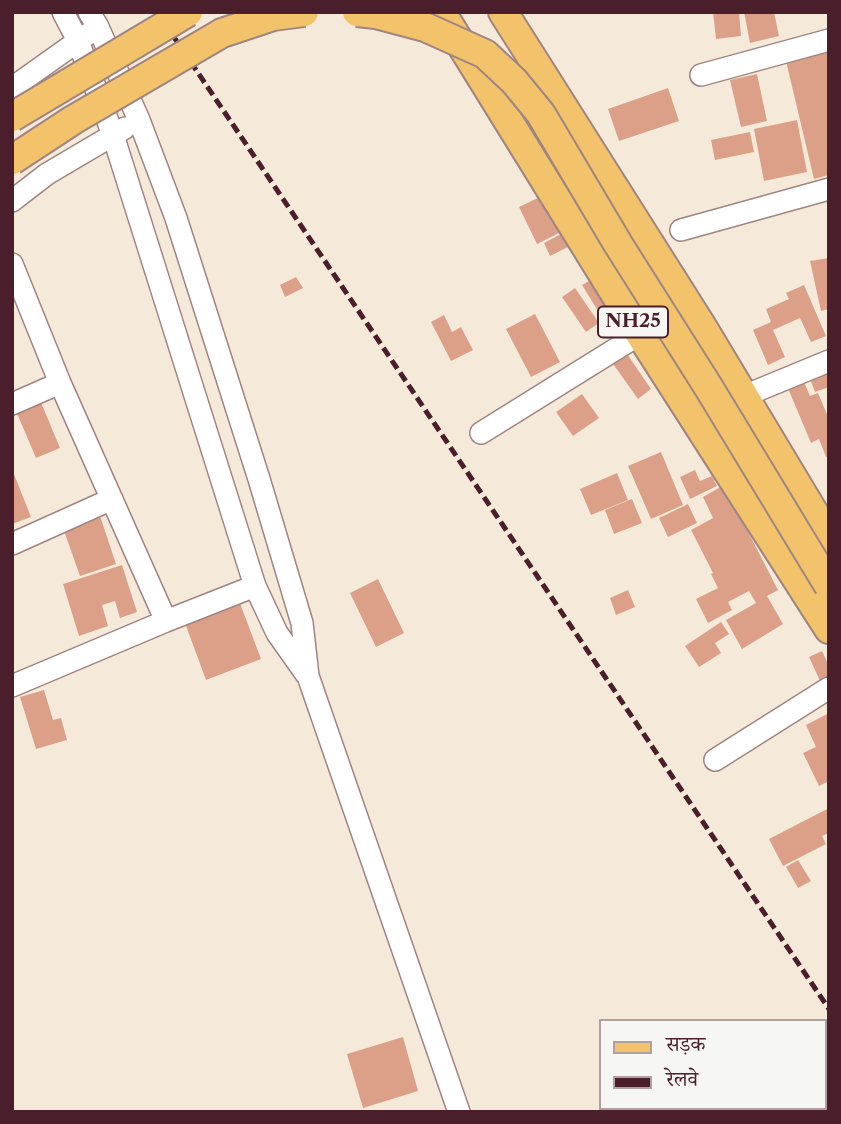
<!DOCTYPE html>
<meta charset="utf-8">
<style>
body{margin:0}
#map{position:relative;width:841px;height:1124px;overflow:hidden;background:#f5eada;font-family:"Libre Caslon Text","Noto Serif Devanagari",serif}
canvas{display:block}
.frame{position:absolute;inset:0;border:14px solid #4a1f2b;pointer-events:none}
.legend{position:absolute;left:599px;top:1019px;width:228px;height:91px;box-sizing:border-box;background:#f6f6f2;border:2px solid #b1a0a2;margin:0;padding:9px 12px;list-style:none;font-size:21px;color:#4a1f2b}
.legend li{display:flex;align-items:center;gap:14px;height:35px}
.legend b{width:35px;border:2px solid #b1a0a2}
</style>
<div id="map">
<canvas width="841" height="1124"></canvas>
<div class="frame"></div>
<ul class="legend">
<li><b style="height:9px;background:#f2c36a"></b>सड़क</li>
<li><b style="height:9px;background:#4a1f2b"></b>रेलवे</li>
</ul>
</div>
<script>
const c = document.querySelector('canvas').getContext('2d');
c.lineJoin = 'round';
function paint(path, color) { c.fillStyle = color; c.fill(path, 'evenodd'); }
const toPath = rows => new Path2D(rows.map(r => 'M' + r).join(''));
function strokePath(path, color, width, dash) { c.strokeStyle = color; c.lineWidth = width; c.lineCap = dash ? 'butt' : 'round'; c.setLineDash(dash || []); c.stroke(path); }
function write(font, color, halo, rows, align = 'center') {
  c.font = font + ' "Libre Caslon Text",serif'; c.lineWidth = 7; c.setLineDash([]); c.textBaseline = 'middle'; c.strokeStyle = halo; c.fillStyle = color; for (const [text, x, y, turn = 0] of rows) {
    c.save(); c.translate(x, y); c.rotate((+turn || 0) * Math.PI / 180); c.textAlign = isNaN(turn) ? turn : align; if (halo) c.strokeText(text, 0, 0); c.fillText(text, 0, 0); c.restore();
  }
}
const building = toPath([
 [713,12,739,12,741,36,716,39],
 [744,12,774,12,779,36,750,43],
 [829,48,829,175,814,179,785,57],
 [757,74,767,121,741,127,730,80],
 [668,88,679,121,619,141,608,109],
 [797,120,807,172,764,181,754,129],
 [750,132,754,152,715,160,711,140],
 [546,194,565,230,537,244,519,207],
 [561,234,568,247,550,256,544,243],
 [829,258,829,309,821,311,810,261],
 [600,275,620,309,603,319,582,285],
 [296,277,303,288,285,297,280,285],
 [804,285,826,336,811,342,800,318,773,330,785,357,768,365,753,330,771,322,766,309,789,299,786,293],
 [575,288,599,323,586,332,562,297],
 [535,314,560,362,531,377,506,329],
 [444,315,452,332,461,327,473,350,451,361,431,322],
 [625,351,651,389,638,399,611,361],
 [829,365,829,387,815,392,808,373],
 [803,380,810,396,818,393,829,419,829,456,826,457,819,439,811,443,787,386],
 [582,394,599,418,573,436,556,412],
 [40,400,60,448,36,458,16,411],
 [661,452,683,505,651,519,628,466],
 [12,469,31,517,12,524],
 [695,470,700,481,712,476,717,486,690,499,680,477],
 [617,473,628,500,591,515,580,489],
 [724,485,778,590,767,596,783,624,742,649,726,620,756,603,749,591,728,602,732,610,708,623,696,599,718,588,711,574,713,573,691,530,713,518,703,497],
 [632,499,642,523,614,534,605,510],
 [688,504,697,523,668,537,659,518],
 [100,516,116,564,80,576,63,528],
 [122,565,137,612,120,618,115,601,102,605,108,626,79,636,63,584],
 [378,579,404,633,376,647,350,593],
 [628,590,635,607,616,615,610,598],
 [238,598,261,659,206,680,185,623],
 [721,622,729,634,715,643,721,653,699,667,685,646],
 [822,651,829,666,829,679,821,683,809,657],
 [44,690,53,720,61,718,67,740,36,749,20,697],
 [829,713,829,781,819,786,803,753,816,747,806,725],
 [829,808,829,833,822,836,826,844,783,866,769,839],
 [798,860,811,881,798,888,786,867],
 [403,1037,418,1091,363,1108,347,1054]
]);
const minor = toPath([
 [63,12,78,41,113,135,255,586,277,633,306,674],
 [89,12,98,27,139,120,176,218,259,479,302,623,308,676,459,1112],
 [701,75,829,40],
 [12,88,88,34],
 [12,201,47,174,125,128],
 [681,230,829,189],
 [12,264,60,383,166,621,255,586],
 [744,396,829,361],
 [12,404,60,383],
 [481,433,640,334],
 [12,544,112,499],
 [12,686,166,621],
 [715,760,829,688]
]);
const major = toPath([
 [441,12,640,334,829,629],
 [503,12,701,325,829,538]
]);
const rail = toPath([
 [157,12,829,1009]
]);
const majorBridge = toPath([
 [357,12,376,14,425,27,485,54,514,81,541,114,618,244,709,388,829,586],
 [12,117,188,12],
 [12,160,73,120,222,33,273,16,304,12]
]);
const shields = [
 [633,322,70]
];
const shieldNames = [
 ["NH25",633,322]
];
paint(building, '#dca088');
strokePath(minor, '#a08482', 24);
strokePath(major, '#a08482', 32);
strokePath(minor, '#fff', 21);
strokePath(major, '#f2c36a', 28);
strokePath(rail, '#4a1f2b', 5, [10, 5]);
strokePath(majorBridge, '#a08482', 32, []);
strokePath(majorBridge, '#f2c36a', 28);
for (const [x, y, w] of shields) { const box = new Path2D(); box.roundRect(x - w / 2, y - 15.5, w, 31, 5); c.fillStyle = '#f6f6f2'; c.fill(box); strokePath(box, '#4a1f2b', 2); }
write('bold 19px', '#4a1f2b', null, shieldNames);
</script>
